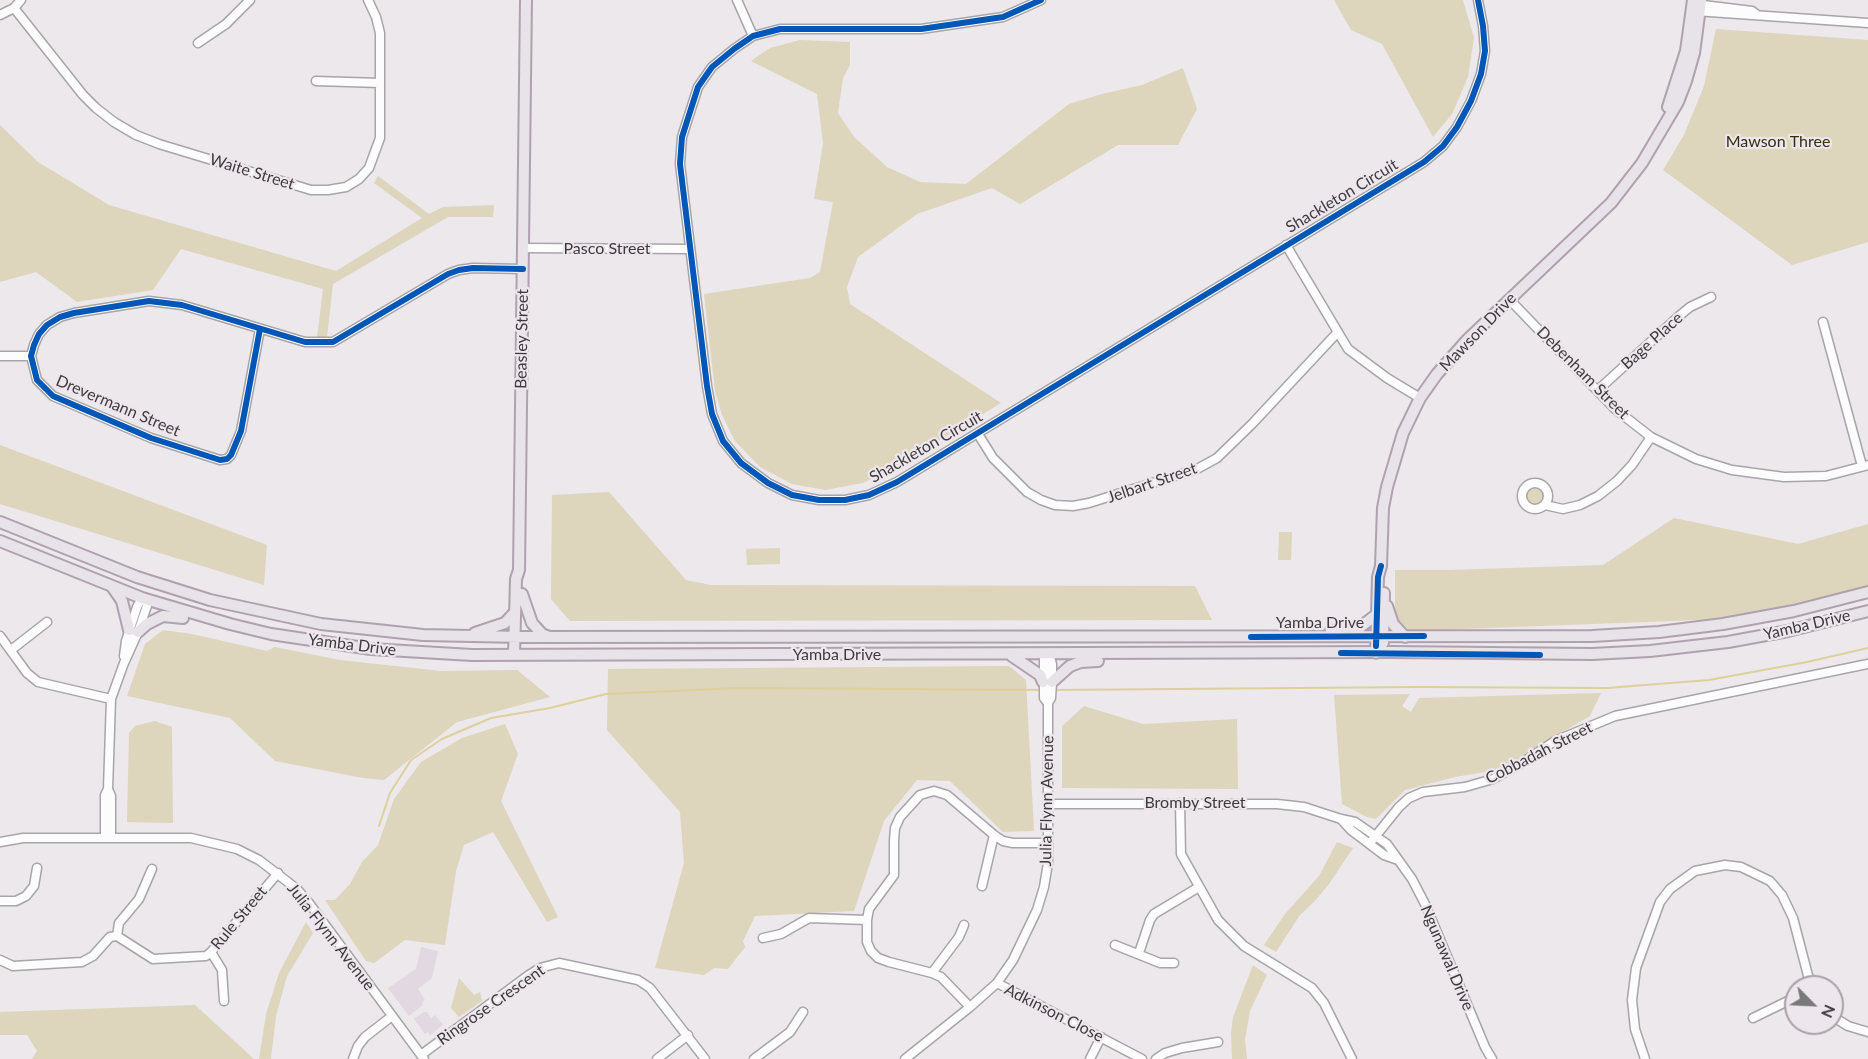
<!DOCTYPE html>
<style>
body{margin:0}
#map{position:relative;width:1868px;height:1059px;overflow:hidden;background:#ece8ec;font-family:Lato,sans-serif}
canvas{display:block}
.north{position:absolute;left:1784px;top:975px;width:60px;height:60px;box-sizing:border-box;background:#ede7ed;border:2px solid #a7a2a7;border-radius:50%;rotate:114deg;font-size:16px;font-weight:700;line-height:24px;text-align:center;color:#3d3b3d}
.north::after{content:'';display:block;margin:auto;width:21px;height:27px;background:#7a787a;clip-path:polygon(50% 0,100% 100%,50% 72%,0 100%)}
</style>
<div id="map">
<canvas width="1868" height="1059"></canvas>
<div class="north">N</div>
</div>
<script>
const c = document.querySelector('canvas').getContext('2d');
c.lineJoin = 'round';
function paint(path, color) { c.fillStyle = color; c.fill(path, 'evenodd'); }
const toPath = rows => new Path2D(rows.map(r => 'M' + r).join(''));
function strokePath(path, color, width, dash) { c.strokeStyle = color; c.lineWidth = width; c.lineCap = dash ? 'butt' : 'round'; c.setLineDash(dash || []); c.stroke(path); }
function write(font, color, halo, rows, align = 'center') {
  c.font = font + ' Lato,sans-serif'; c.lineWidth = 4.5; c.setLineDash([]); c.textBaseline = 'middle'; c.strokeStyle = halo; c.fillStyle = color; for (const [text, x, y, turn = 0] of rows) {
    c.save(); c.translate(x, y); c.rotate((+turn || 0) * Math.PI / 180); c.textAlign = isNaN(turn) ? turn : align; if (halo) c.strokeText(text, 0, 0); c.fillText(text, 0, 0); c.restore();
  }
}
const built = toPath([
 [421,947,438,951,432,978,418,989,425,1000,422,1003,423,1005,409,1016,388,988,416,969],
 [424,1012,427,1012,431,1018,435,1015,443,1025,430,1035,428,1032,425,1034,414,1019]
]);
const green = toPath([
 [1334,0,1463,0,1474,38,1468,77,1452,114,1433,137,1382,44,1351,30],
 [1716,29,1868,40,1868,242,1792,265,1663,170,1684,135,1704,86],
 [800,40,850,42,850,65,843,78,838,113,854,137,887,167,920,182,966,184,1069,104,1102,94,1142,85,1183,68,1197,109,1178,145,1118,145,1020,204,992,188,917,214,858,257,847,287,850,304,1001,403,894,468,863,483,825,490,792,484,760,467,735,441,722,415,715,391,704,294,810,278,820,272,833,202,814,199,823,143,817,94,751,61,770,48],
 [0,125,38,162,109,205,336,271,422,218,374,183,378,176,429,214,443,207,494,205,493,217,448,217,333,284,327,337,317,338,323,289,181,249,153,290,77,302,36,272,0,282],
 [0,445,267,545,264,585,0,504],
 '1526 497a9 9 0 1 1 18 0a9 9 0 1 1-18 0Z',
 [609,492,686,580,711,585,1195,586,1212,620,570,621,551,599,552,495],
 [1674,518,1798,544,1868,524,1868,589,1723,619,1410,631,1395,619,1395,570,1449,570,1603,565],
 [1279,532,1292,532,1291,560,1278,560],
 [780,548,780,564,747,565,746,549],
 [163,630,192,634,267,651,275,647,340,660,441,671,517,670,550,697,457,722,384,780,363,778,275,761,230,718,127,696,145,644],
 [1009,666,1026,680,1034,831,1003,832,950,781,917,780,884,821,854,911,755,916,743,941,745,947,728,969,714,968,704,975,655,968,684,863,680,812,607,730,608,669],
 [1601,693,1590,716,1547,741,1504,769,1455,777,1405,790,1376,819,1367,817,1342,804,1334,695,1410,694,1402,706,1411,712,1419,698],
 [1084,706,1143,724,1237,719,1238,789,1062,788,1062,726],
 [155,721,172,727,173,823,127,822,129,733,135,726],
 [505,724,518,754,501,801,558,917,547,922,493,832,464,845,456,871,445,945,405,940,374,963,366,961,325,900,335,900,350,884,362,862,378,845,394,799,421,762,462,738],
 [1337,842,1353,848,1329,884,1314,902,1300,915,1276,952,1264,945,1285,914,1319,876],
 [306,922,313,933,287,976,276,1016,271,1059,259,1059,266,1014,279,973],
 [1253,965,1267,975,1250,1011,1245,1040,1247,1059,1232,1059,1231,1033,1233,1017],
 [459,978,474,995,480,992,482,1001,459,1017,451,1008],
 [195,1005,254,1059,32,1059,37,1051,27,1035,0,1035,0,1012]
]);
const stream = toPath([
 [1053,690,1420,687,1607,688,1709,680,1807,662,1868,648],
 [379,826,390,793,411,760,442,739,491,718,550,708,606,694,739,688,1041,690]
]);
const minor = toPath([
 [737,0,753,36],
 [1041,0,1003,17,921,29,780,29,753,36,734,49,712,67,698,87,682,137,680,164,707,386,712,414,723,441,741,463,768,483,792,495,819,500,845,500,869,495,897,482,1424,162,1443,146,1457,127,1471,101,1481,74,1485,51,1483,26,1478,0],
 [1695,4,1752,11,1756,14],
 [14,8,83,95,96,108,114,122,136,135,159,144,311,190,328,190,346,187,359,179,369,168,380,138,380,33,376,17,368,0],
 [1695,11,1868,23],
 [0,15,14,8,21,0],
 [198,43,226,24,250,0],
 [316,81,380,83],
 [1286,245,1348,349,1387,378,1420,398],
 [523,248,690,249],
 [1509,299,1615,409,1651,437,1696,459,1732,470,1784,477,1826,476,1868,465],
 [1823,322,1862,466],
 [260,329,241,431,231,455,227,459,220,460,151,438,53,396,37,380,31,356,34,345,39,334,47,325,60,317,74,313,149,301,182,305,305,342,333,342,448,274,459,270,473,268,523,269],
 [0,356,31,356],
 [1598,390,1679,316,1690,307,1711,297],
 [978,434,993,458,1027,492,1041,500,1055,505,1073,506,1089,503,1197,469,1217,458,1252,424,1337,333],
 '1522 496a13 13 0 1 1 26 0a13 13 0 1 1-26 0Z',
 [1545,505,1563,509,1580,505,1598,496,1617,481,1632,465,1651,437],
 [0,636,27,673,38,682,111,699],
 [11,650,47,622],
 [1044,655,1044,698,1048,703],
 [124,656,126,641,137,607,142,598],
 [108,789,111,796,111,838],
 [1180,803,1181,854,1218,920,1244,946,1312,988,1324,1003,1352,1059],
 [1048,804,1277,804,1304,807,1341,819,1355,822,1387,844,1412,879,1425,904,1485,1047,1492,1059],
 [1341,819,1351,830,1384,855,1398,860],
 [105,838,105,795,108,789,111,699,124,663,138,632,149,600],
 [0,842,23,838,191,838,237,849,259,860,297,889,309,903,424,1059],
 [1370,843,1399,807,1409,798,1423,792,1465,787,1493,779,1520,764,1555,741,1615,716,1868,664],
 [982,886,994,835],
 [0,901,16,901,26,896,34,886,37,868],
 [117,936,119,923,139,899,152,869],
 [763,938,781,934,809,918,867,920],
 [1115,945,1160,963,1174,963],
 [211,952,222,970,224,1001],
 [1139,953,1150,920,1154,914,1199,887],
 [0,960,13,966,82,962,93,956,110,937,117,936,153,959,206,956,211,952,278,873],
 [932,973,959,937,964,925],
 [997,983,1142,1059],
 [970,1007,941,977,932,973,889,962,878,958,871,951,867,942,867,920,869,909,894,875,894,841,895,828,900,817,920,795,934,791,947,795,994,835,1003,841,1013,843,1048,843],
 [1832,1016,1848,1026,1868,1032],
 [1753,1018,1796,997],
 [421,1055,529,975,540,968,559,963,638,980,650,988,705,1059],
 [353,1059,358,1046,365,1037,392,1016],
 [657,1059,688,1035],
 [754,1059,790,1032,803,1012],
 [905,1059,970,1007,997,983,1013,960,1037,910,1044,887,1048,863,1048,703,1051,698,1052,682,1052,664,1049,655],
 [1090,1059,1101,1037],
 [1156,1059,1165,1053,1182,1048,1218,1042],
 [1645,1059,1635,1029,1632,1000,1636,968,1660,902,1670,889,1695,871,1725,865,1741,867,1770,881,1782,895,1793,918,1811,987]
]);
const major = toPath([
 [1668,107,1686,51,1693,0],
 [0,522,137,577,210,600,321,624,423,635,521,637,1592,636,1659,632,1723,624,1794,611,1868,592],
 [0,541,142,598,230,624,271,634,371,649,472,655,1392,652,1592,654,1650,651,1728,642,1788,631,1868,611],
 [113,588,122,601,129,630],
 [522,594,532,623,542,634,549,637],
 [1387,606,1393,624,1405,637],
 [1331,631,1359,628,1376,615],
 [138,632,147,624,163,616,183,618],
 [475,633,505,623,515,612],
 [1383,643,1384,593],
 [1376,653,1378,577,1381,566,1383,508,1387,487,1403,433,1420,398,1437,374,1468,339,1611,203,1642,163,1678,102,1686,81,1694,53,1701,0],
 [514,655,516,579,519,570,526,0],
 [1012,656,1040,675,1043,682],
 [1052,682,1070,666,1081,662,1098,661]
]);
const cycleway = toPath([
 [1041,0,1003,17,921,29,780,29,753,36,734,49,712,67,698,87,682,137,680,164,707,386,712,414,723,441,741,463,768,483,792,495,819,500,845,500,869,495,897,482,1424,162,1443,146,1457,127,1471,101,1481,74,1485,51,1483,26,1478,0],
 [260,329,241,431,231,455,227,459,220,460,151,438,53,396,37,380,31,356,34,345,39,334,47,325,60,317,74,313,149,301,182,305,305,342,333,342,448,274,459,270,473,268,523,269],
 [1251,637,1424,636],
 [1376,646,1378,577,1381,566],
 [1341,653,1540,655]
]);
const parkNames = [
 ["Mawson Three",1778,142]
];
const streetNames = [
 ["Waite Street",252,172,17],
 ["Shackleton Circuit",1342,196,-31],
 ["Pasco Street",607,249],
 ["Mawson Drive",1478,332,-46],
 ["Beasley Street",522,339,-89],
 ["Bage Place",1652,341,-42],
 ["Debenham Street",1583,373,45],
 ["Drevermann Street",118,406,23],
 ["Shackleton Circuit",926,447,-30],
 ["Jelbart Street",1152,483,-19],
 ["Yamba Drive",1320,623],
 ["Yamba Drive",1807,625,-13],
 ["Yamba Drive",352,645,7],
 ["Yamba Drive",837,655],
 ["Cobbadah Street",1539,753,-27],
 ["Julia Flynn Avenue",1047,801,-89],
 ["Bromby Street",1195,803],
 ["Rule Street",239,918,-50],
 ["Julia Flynn Avenue",331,937,52],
 ["Ngunawal Drive",1447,958,67],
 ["Ringrose Crescent",491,1005,-35],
 ["Adkinson Close",1054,1013,27]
];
paint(built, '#e1d8e1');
paint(green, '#ddd5bc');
strokePath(stream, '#ddd09b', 2);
strokePath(minor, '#a7a5a7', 11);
strokePath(major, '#aea2ae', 14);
strokePath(minor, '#fcfcfc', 8);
strokePath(major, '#e8e2e9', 10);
strokePath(cycleway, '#0057b8', 6);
write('16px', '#352e0b', '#ede7ed', parkNames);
write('16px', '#3d3b3d', '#ede7ed', streetNames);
</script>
